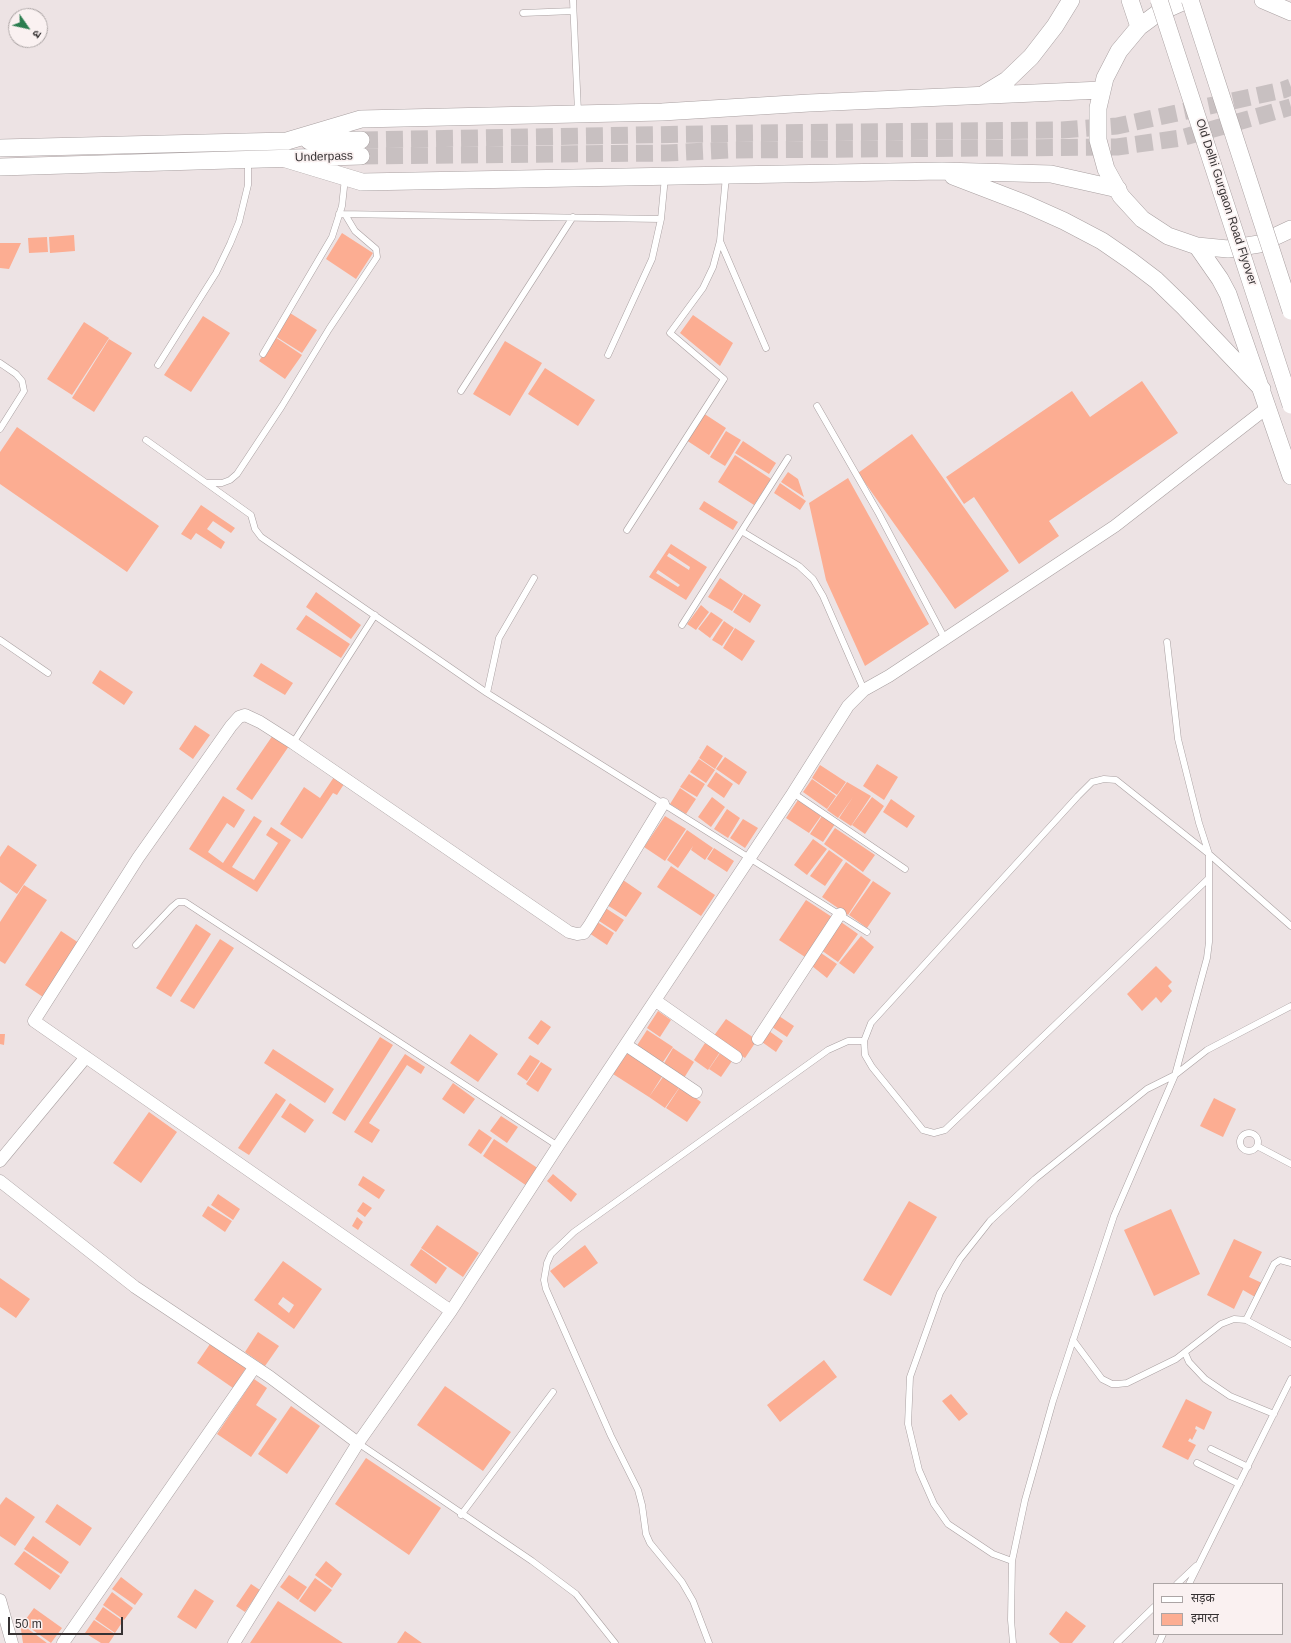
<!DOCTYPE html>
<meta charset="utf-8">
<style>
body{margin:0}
#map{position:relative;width:1291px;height:1643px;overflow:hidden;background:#ede3e4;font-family:Arial,"Noto Sans Devanagari",sans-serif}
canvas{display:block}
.legend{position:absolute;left:1153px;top:1583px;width:130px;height:52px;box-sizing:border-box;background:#faf1f1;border:1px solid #aca5a5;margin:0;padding:5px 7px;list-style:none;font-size:12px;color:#363233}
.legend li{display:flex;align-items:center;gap:8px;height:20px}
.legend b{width:20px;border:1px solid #aca5a5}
.north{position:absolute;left:8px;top:8px;width:40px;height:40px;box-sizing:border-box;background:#faf1f1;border:1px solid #aca5a5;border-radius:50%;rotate:124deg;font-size:11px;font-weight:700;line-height:16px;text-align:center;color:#363233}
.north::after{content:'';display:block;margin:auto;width:14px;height:18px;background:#2b7d4f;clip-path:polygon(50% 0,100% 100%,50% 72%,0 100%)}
.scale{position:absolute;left:8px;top:1617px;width:115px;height:18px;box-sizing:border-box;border:2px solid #363233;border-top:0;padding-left:5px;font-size:12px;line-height:14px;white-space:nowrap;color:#363233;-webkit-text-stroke:3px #faf1f1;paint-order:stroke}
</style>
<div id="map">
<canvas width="1291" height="1643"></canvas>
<ul class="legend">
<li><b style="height:5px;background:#fff"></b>सड़क</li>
<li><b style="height:11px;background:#fcad92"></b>इमारत</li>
</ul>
<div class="north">उ</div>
<div class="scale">50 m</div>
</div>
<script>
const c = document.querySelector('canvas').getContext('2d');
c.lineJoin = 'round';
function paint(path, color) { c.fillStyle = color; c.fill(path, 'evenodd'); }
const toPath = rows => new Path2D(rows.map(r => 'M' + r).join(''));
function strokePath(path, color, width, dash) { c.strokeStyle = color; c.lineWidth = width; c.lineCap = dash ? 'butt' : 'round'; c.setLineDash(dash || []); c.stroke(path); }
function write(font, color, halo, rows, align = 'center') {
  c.font = font + ' Arial,sans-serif'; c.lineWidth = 3.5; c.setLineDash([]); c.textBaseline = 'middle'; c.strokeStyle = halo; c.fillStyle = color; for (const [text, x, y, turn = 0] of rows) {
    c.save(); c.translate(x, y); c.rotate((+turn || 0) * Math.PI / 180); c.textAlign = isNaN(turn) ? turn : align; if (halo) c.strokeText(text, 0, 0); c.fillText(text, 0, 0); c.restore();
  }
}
const building = toPath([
 [342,233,373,253,356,279,326,259],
 [74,235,75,251,50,253,49,237],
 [47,237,48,252,29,253,28,238],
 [0,243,21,243,9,269,0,268],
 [290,313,317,330,302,353,275,336],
 [693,315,733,343,720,366,680,333],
 [203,316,230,333,191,392,164,375],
 [84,322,109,338,72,395,47,379],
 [275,337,302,355,285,379,259,361],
 [109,339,132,353,94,412,72,398],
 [505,341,542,363,510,416,473,394],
 [545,368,595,400,578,426,528,394],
 [1142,381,1178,433,1049,521,1059,536,1019,564,974,497,964,504,946,477,1072,391,1090,417],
 [703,413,726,428,709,455,686,440],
 [17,427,159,526,127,572,0,484,0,452],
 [726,431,741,440,725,466,710,457],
 [912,434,1009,571,955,609,858,473],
 [743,441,776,463,769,474,735,453],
 [735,455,771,479,754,505,718,482],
 [788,472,798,479,804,497,781,482],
 [848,478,929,624,865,666,826,580,809,503],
 [780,483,806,501,800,510,774,493],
 [704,501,738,522,733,530,699,509],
 [201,505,235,528,231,533,213,521,207,529,225,542,221,549,196,533,191,540,181,534],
 [671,544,707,567,686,600,649,577],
 [669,553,690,567,689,570,667,556],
 [658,570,680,585,678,587,656,573],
 [720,578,743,594,732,611,708,597],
 [316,592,361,625,351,639,306,607],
 [744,594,761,605,750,623,733,612],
 [701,605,709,612,696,630,687,624],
 [711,612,723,620,710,638,698,629],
 [306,615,350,644,341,658,296,629],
 [724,621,734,628,722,646,712,640],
 [735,628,755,641,742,661,723,648],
 [261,663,293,683,285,695,253,676],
 [100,670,133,692,124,705,92,683],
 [195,725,210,735,193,759,179,749],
 [273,735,289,746,252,800,236,789],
 [707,745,723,756,715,769,699,758],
 [725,757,747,772,739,785,716,769],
 [699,759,715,770,706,783,690,772],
 [877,764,898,777,884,800,863,786],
 [820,765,846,782,837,795,812,778],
 [716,772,733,784,724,798,707,786],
 [689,774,705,784,697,797,680,787],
 [334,777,344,784,337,795,333,793,302,839,280,824,304,787,320,798],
 [812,779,836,796,827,809,803,792],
 [847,782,871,796,851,826,839,818,853,797,838,818,827,810],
 [680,788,696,799,686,814,670,804],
 [223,796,245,810,234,828,227,823,208,852,223,863,254,816,262,821,232,867,254,880,278,843,266,835,271,827,291,840,257,892,189,849],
 [712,797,725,807,711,827,698,817],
 [872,797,884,806,865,834,852,825],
 [891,799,915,816,907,828,883,812],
 [798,800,821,816,809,833,786,818],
 [727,809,740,818,728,838,714,829],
 [665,816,686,829,665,861,644,847],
 [822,816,835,824,823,842,810,834],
 [743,819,758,828,745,848,730,838],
 [835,828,875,855,863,872,824,844],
 [687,830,713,848,705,860,691,850,693,846,678,868,667,860],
 [813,839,827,849,807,875,794,865],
 [8,845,37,865,17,894,0,882,0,857],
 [714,848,734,861,727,872,707,859],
 [829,850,843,860,825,886,810,876],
 [846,862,871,880,848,915,822,897],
 [671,866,715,895,701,916,657,887],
 [623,880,642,893,626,917,607,905],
 [873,881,891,893,867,928,849,915],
 [24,885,47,900,5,964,0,961,0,922],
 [806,900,832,917,805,957,779,940],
 [604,907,624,920,616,932,596,919],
 [596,921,614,933,607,945,589,933],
 [841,922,858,934,838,962,821,950],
 [196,924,211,934,171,997,156,988],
 [61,931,79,943,43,997,25,985],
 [861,936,874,947,854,974,839,963],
 [220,939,234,948,194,1009,180,1001],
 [821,953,837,964,827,978,812,966],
 [1156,966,1172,982,1168,986,1172,991,1161,1003,1156,997,1142,1011,1127,994],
 [658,1011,671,1020,660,1037,647,1028],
 [779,1016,794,1026,787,1037,772,1027],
 [726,1019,757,1040,745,1058,713,1037],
 [541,1020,551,1027,538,1045,528,1038],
 [647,1030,673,1047,661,1065,636,1047],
 [769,1031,783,1041,776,1052,762,1042],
 [0,1034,5,1034,4,1045,0,1044],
 [470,1034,498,1054,478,1082,450,1063],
 [380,1037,393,1045,345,1121,332,1113],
 [705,1043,720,1052,708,1070,694,1060],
 [673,1048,694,1062,684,1078,663,1065],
 [273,1049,334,1089,325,1103,264,1063],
 [628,1052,663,1075,649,1097,613,1074],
 [720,1053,732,1061,721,1077,709,1069],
 [405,1054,425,1067,421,1074,407,1065,369,1123,380,1130,372,1143,354,1132],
 [530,1055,540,1061,527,1081,517,1074],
 [541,1062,552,1069,538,1092,526,1084],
 [663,1077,679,1088,665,1108,649,1097],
 [453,1083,475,1099,464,1114,442,1099],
 [680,1087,701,1102,687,1122,666,1108],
 [276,1093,286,1100,249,1155,238,1148],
 [1214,1098,1236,1109,1223,1137,1200,1126],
 [290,1103,314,1120,305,1133,281,1117],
 [149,1112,177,1132,141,1183,113,1163],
 [501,1116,518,1127,507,1143,490,1131],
 [479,1129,492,1138,481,1154,468,1145],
 [494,1139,539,1169,527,1186,483,1156],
 [553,1174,577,1194,571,1202,547,1181],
 [363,1176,385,1190,379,1199,358,1185],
 [218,1194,240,1209,233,1220,211,1205],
 [909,1201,937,1217,891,1296,863,1280],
 [363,1202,372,1208,365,1217,357,1211],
 [208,1206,232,1221,225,1232,202,1216],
 [1171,1209,1200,1274,1154,1296,1124,1230],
 [357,1217,363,1222,358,1230,352,1226],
 [437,1225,479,1253,463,1277,421,1248],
 [1234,1239,1262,1252,1249,1277,1262,1283,1255,1297,1243,1290,1234,1309,1207,1295],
 [585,1245,598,1263,564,1288,550,1271],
 [421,1249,447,1268,436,1284,410,1265],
 [283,1261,322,1289,294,1329,254,1300],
 [283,1297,294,1305,289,1313,278,1304],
 [0,1278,30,1299,16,1318,0,1307],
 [258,1332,279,1346,265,1366,245,1352],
 [210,1344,246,1368,233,1388,197,1363],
 [824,1360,837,1377,780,1422,767,1405],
 [254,1379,267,1388,256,1405,277,1419,251,1457,217,1434],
 [445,1386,511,1432,483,1471,417,1425],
 [951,1394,968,1414,959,1421,942,1401],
 [1186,1399,1212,1412,1204,1430,1196,1426,1195,1429,1197,1430,1192,1440,1190,1438,1188,1441,1196,1445,1188,1460,1162,1447],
 [291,1406,320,1426,287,1474,258,1454],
 [366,1458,441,1508,409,1555,335,1504],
 [6,1497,35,1517,15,1546,0,1536,0,1505],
 [57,1504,92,1528,80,1546,45,1522],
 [33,1536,69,1562,61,1574,24,1549],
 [24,1551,60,1576,50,1590,14,1564],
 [326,1561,342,1574,332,1588,315,1575],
 [289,1575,307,1587,298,1600,280,1587],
 [121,1577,143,1594,135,1605,112,1589],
 [315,1578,332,1590,315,1612,299,1601],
 [251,1584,260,1590,245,1612,236,1606],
 [195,1589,214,1601,196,1629,177,1617],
 [112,1592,133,1608,124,1620,103,1605],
 [278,1601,343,1643,250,1643],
 [103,1607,123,1621,115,1633,95,1619],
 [34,1608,62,1628,51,1643,23,1623],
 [1066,1611,1086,1626,1072,1643,1060,1643,1049,1634],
 [94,1620,115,1634,109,1643,101,1643,85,1633],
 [20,1623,47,1643,23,1643],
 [405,1631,422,1643,397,1643]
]);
const secondaryTunnel = toPath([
 [361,140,753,133,1062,130,1117,126,1283,90,1291,87],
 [361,156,666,153,730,150,1117,147,1181,138,1291,107]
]);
const service = toPath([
 [573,0,578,112],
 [523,13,573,11],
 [339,214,661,219],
 [720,241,766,348],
 [263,354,332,237,342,206,345,178],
 [608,355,652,259,661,219,665,177],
 [0,363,16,374,22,381,24,391,0,429],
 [158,365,216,273,230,244,239,222,248,185,248,160],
 [461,391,573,217],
 [817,406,879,514,945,639],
 [146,440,251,515,255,529,261,537,487,693,867,932],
 [207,483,222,483,230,480,237,474,282,406,329,329,377,257,376,249,355,231,346,216],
 [627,530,724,379,670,333,703,288,713,267,720,241,726,176],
 [743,532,799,566,813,579,823,596,864,690],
 [682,625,788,458],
 [0,640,48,673],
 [487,693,499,638,534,578],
 [293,743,375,615],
 [793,793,905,869],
 [1208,879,945,1130,934,1133,923,1130,872,1067,865,1055,864,1041,871,1023,1078,796,1092,782,1104,779,1116,780,1209,854,1291,926],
 [136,945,172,907,178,902,185,902,558,1146],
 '1240 1142a9 9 0 1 1 18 0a9 9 0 1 1-18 0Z',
 [1257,1146,1291,1164],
 [1246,1320,1274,1264,1280,1260,1291,1263],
 [1073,1340,1102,1379,1112,1384,1118,1384,1127,1383,1176,1359,1221,1324,1234,1319,1246,1320,1291,1344],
 [1185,1353,1189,1362,1205,1379,1230,1396,1274,1414],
 [358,1443,532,1561,576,1594,615,1643],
 [1211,1449,1248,1467],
 [1197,1463,1239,1484],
 [461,1515,553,1392],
 [1012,1561,993,1554,948,1524,934,1504,919,1470,908,1424,910,1377,940,1293,960,1259,990,1221,1035,1179,1147,1089,1175,1075,1207,1050,1291,1006],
 [1177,1584,1196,1566],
 [1189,1584,1291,1379],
 [709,1643,693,1601,682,1582,650,1543,646,1534,642,1505,638,1490,611,1436,546,1289,544,1280,547,1263,551,1254,574,1232,828,1050,848,1041,864,1041],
 [1013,1643,1011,1620,1012,1561,1025,1500,1053,1401,1114,1216,1175,1075,1207,958,1209,942,1209,854,1199,823,1178,739,1167,642],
 [1117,1643,1154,1607],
 [1159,1643,1163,1634]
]);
const minor = toPath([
 [656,1001,736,1057],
 [758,1039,840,914],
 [626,1045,696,1092],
 [0,1161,86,1057],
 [0,1181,135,1287,270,1377,358,1443],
 [451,1311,34,1021,138,858,231,726,239,717,245,715,260,722,293,743,569,932,577,934,584,933,589,926,663,804],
 [0,1600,12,1643],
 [63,1643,254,1368],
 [234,1643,358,1443,451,1311,558,1146,793,793,848,706,864,690,889,676,1115,526,1268,407]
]);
const secondary = toPath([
 [1130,0,1139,27],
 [1187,0,1158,13,1139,27,1119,51,1105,78,1098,108,1098,140,1106,169,1121,196,1142,219,1168,236,1197,246,1228,249,1259,244,1291,229],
 [1263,0,1291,12],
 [984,94,1007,80,1031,57,1055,26,1071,0],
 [309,141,361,140],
 [0,148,287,141,361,119,662,112,809,103,1102,90],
 [286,159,362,182,942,171,1051,174,1118,189],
 [0,167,361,156],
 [953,176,1026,204,1064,221,1102,241,1131,261,1156,280,1184,307,1262,389],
 [1197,246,1220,279,1228,294,1291,476]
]);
const secondaryBridge = toPath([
 [1159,0,1291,405],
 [1190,0,1291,311]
]);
const streetNames = [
 ["Underpass",324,157,-2],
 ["Old Delhi Gurgaon Road Flyover",1226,202,72]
];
paint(building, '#fcad92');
strokePath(secondaryTunnel, '#c8c0c1', 17, [17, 8]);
strokePath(service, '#a9a0a1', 7);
strokePath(minor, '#a9a0a1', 13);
strokePath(secondary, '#a9a0a1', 18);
strokePath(service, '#fff', 6);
strokePath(minor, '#fff', 12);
strokePath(secondary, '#fff', 17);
strokePath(secondaryBridge, '#a9a0a1', 18, []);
strokePath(secondaryBridge, '#fff', 17);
write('12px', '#363233', '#faf1f1', streetNames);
</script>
